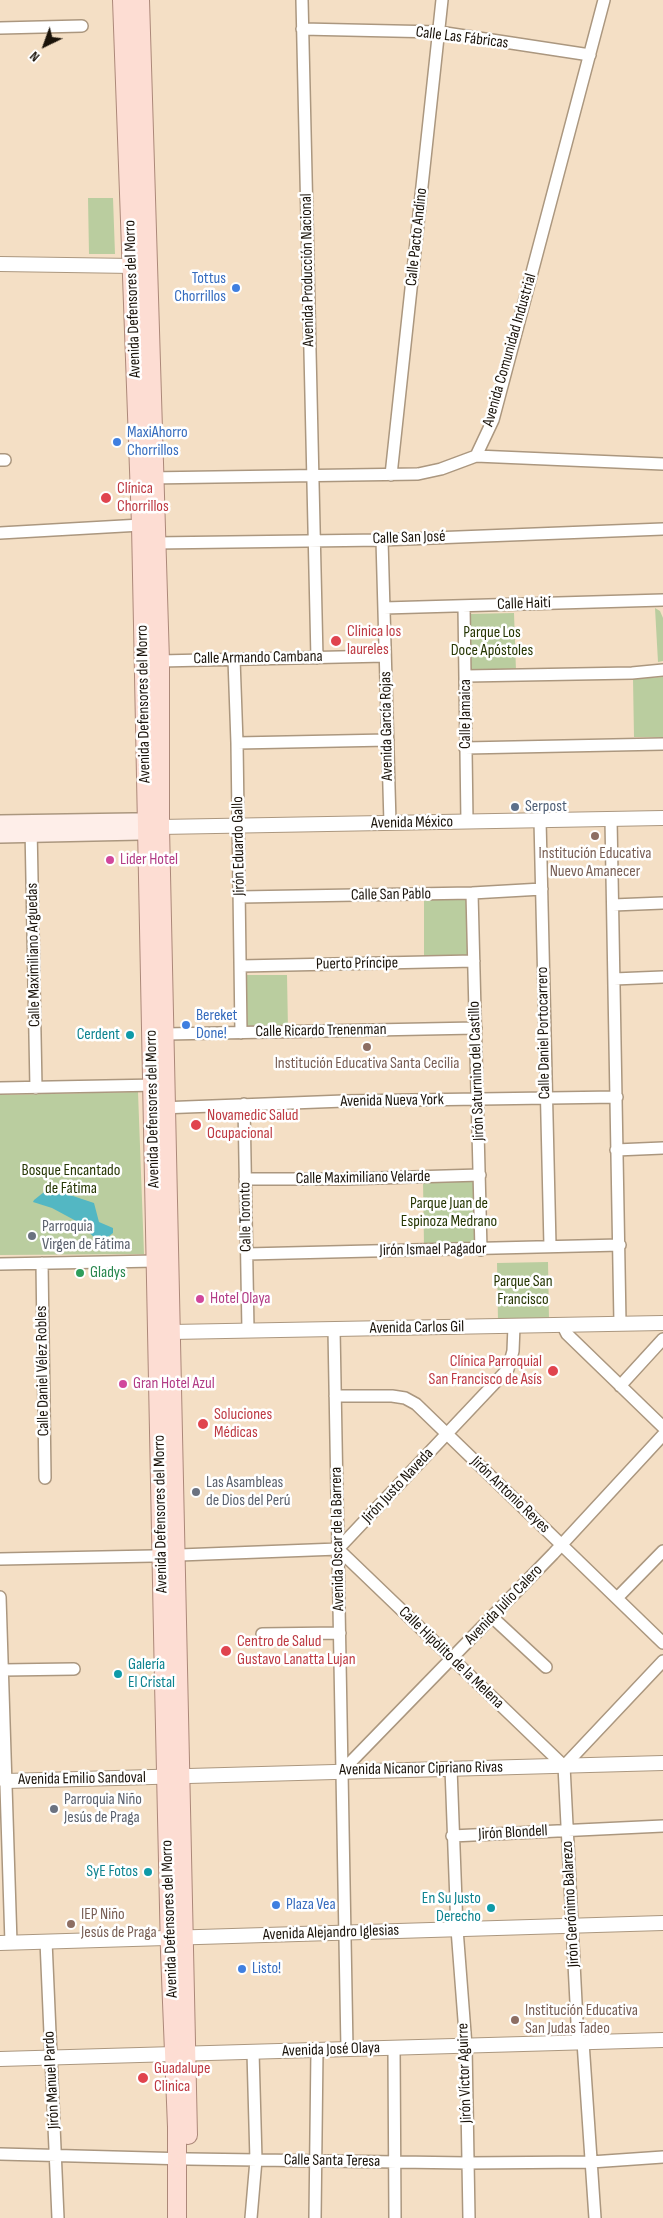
<!DOCTYPE html>
<meta charset="utf-8">
<style>
body{margin:0}
#map{position:relative;width:663px;height:2218px;overflow:hidden;background:#f4dfc5;font-family:"Sofia Sans Condensed",sans-serif}
canvas{display:block}
.north{position:absolute;left:20px;top:20px;width:50px;height:50px;-webkit-text-stroke:4px #fff;paint-order:stroke;rotate:222deg;font-size:14px;font-weight:700;line-height:20px;text-align:center;color:#1a130a}
.north::after{content:'';display:block;margin:auto;width:18px;height:22px;background:#1a130a;clip-path:polygon(50% 0,100% 100%,50% 72%,0 100%)}
</style>
<div id="map">
<canvas width="663" height="2218"></canvas>
<div class="north">N</div>
</div>
<script>
const c = document.querySelector('canvas').getContext('2d');
c.lineJoin = 'round';
function paint(path, color) { c.fillStyle = color; c.fill(path, 'evenodd'); }
const toPath = rows => new Path2D(rows.map(r => 'M' + r).join(''));
function strokePath(path, color, width, dash) { c.strokeStyle = color; c.lineWidth = width; c.lineCap = dash ? 'butt' : 'round'; c.setLineDash(dash || []); c.stroke(path); }
function write(font, color, halo, rows, align = 'center') {
  c.font = font + ' "Sofia Sans Condensed",sans-serif'; c.lineWidth = 5; c.setLineDash([]); c.textBaseline = 'middle'; c.strokeStyle = halo; c.fillStyle = color; for (const [text, x, y, turn = 0] of rows) {
    c.save(); c.translate(x, y); c.rotate((+turn || 0) * Math.PI / 180); c.textAlign = isNaN(turn) ? turn : align; if (halo) c.strokeText(text, 0, 0); c.fillText(text, 0, 0); c.restore();
  }
}
const green = toPath([
 [88,198,113,198,115,254,89,254],
 [655,608,660,611,663,618,663,661,658,662],
 [514,613,516,671,470,672,468,614],
 [663,677,663,737,634,737,633,679],
 [424,900,468,900,468,956,424,956],
 [245,975,287,975,288,1030,246,1030],
 [138,1092,144,1254,0,1255,0,1095],
 [474,1180,475,1246,424,1246,423,1181],
 [548,1262,549,1320,498,1321,497,1263]
]);
const water = toPath([
 [55,1190,94,1203,99,1222,113,1228,113,1233,104,1240,97,1240,78,1222,52,1208,33,1202,34,1200,44,1192]
]);
const minor = toPath([
 [302,0,317,658],
 [0,28,82,26],
 [302,29,439,32,590,55],
 [476,456,493,420,604,0],
 [0,460,5,460],
 [391,475,442,0],
 [148,478,418,474,441,469,476,456,663,464],
 [0,533,141,525],
 [382,540,390,823],
 [155,543,382,540,663,529],
 [464,606,467,822],
 [384,608,663,600],
 [234,659,237,743,241,1033],
 [160,661,385,656],
 [466,676,632,673,663,670],
 [237,743,388,740],
 [465,748,663,744],
 [611,819,620,1323],
 [540,820,550,1246],
 [31,827,36,1088],
 [472,893,481,1250],
 [240,897,472,893,542,889],
 [613,905,663,903],
 [241,966,474,961],
 [614,979,663,977],
 [166,1034,476,1028],
 [0,1088,158,1085],
 [244,1104,248,1330],
 [160,1108,344,1101,617,1097],
 [616,1150,663,1148],
 [245,1179,344,1179,480,1175],
 [247,1254,620,1245],
 [42,1263,45,1478],
 [0,1264,156,1261],
 [562,1324,567,1334,663,1427],
 [334,1329,347,2049],
 [620,1386,663,1339],
 [335,1396,392,1396,405,1398,416,1404,663,1643],
 [338,1549,564,1766],
 [0,1559,153,1556,338,1549,508,1369,513,1351,514,1326],
 [0,1597,11,1943],
 [617,1598,663,1551],
 [492,1617,546,1667],
 [262,1634,340,1633],
 [3,1670,74,1669],
 [564,1766,578,2042],
 [564,1766,663,1661],
 [451,1768,457,1929,466,2046,469,2218],
 [342,1771,553,1554,663,1435],
 [452,1836,663,1826],
 [46,1941,58,2218],
 [583,2042,595,2218],
 [394,2048,395,2218],
 [0,2154,188,2159,468,2163,591,2162,663,2157],
 [251,2218,256,2160,253,2052],
 [315,2218,317,2050]
]);
const tertiary = toPath([
 [0,264,133,266],
 [160,827,663,818],
 [171,1332,663,1323],
 [0,1775,6,1781,663,1763],
 [0,1943,663,1923],
 [0,2059,663,2040]
]);
const secondary = toPath([
 [0,823,133,821,139,821,146,828],
 [0,835,140,832,146,828,157,827]
]);
const primary = toPath([
 [122,0,141,525,164,1682,170,1952,177,2127,177,2218],
 [140,0,160,661,160,827,188,2135]
]);
const markers = [
 [236,288,5,"#3f7fe0"],
 [117,442,5,"#3f7fe0"],
 [106,498,6,"#e0444e"],
 [336,641,6,"#e0444e"],
 [515,807,5,"#5c6f8a"],
 [595,836,5,"#8d6e63"],
 [110,860,5,"#d1479c"],
 [186,1025,5,"#3f7fe0"],
 [130,1035,5,"#0f9aa8"],
 [367,1047,5,"#8d6e63"],
 [196,1125,6,"#e0444e"],
 [32,1236,5,"#6b7280"],
 [80,1273,5,"#2e9e5b"],
 [200,1299,5,"#d1479c"],
 [553,1371,6,"#e0444e"],
 [123,1384,5,"#d1479c"],
 [203,1424,6,"#e0444e"],
 [196,1492,5,"#6b7280"],
 [226,1651,6,"#e0444e"],
 [118,1674,5,"#0f9aa8"],
 [54,1809,5,"#6b7280"],
 [148,1872,5,"#0f9aa8"],
 [276,1905,5,"#3f7fe0"],
 [491,1908,5,"#0f9aa8"],
 [71,1924,5,"#8d6e63"],
 [242,1969,5,"#3f7fe0"],
 [515,2020,5,"#8d6e63"],
 [143,2078,6,"#e0444e"]
];
const streetNames = [
 ["Calle Las Fábricas",462,38,7],
 ["Calle Pacto Andino",417,237,-84],
 ["Avenida Producción Nacional",308,270,-91],
 ["Avenida Defensores del Morro",133,299,-92],
 ["Avenida Comunidad Industrial",510,350,-74],
 ["Calle San José",409,538,-2],
 ["Calle Haití",524,604,-2],
 ["Calle Armando Cambana",258,658,-1],
 ["Avenida Defensores del Morro",144,704,-91],
 ["Calle Jamaica",466,714,-90],
 ["Avenida García Rojas",387,726,-91],
 ["Avenida México",412,823,-1],
 ["Jirón Eduardo Gallo",239,846,-91],
 ["Calle San Pablo",391,895,-1],
 ["Calle Maximiliano Arguedas",34,955,-91],
 ["Puerto Príncipe",357,964,-1],
 ["Calle Ricardo Trenenman",321,1031,-1],
 ["Calle Daniel Portocarrero",544,1033,-91],
 ["Jirón Saturnino del Castillo",477,1071,-92],
 ["Avenida Nueva York",392,1101,-1],
 ["Avenida Defensores del Morro",153,1109,-91],
 ["Calle Maximiliano Velarde",363,1178,-1],
 ["Calle Toronto",246,1217,-91],
 ["Jirón Ismael Pagador",433,1250,-1],
 ["Avenida Carlos Gil",417,1328,-1],
 ["Calle Daniel Vélez Robles",43,1371,-91],
 ["Jirón Justo Naveda",398,1486,-47],
 ["Jirón Antonio Reyes",510,1495,44],
 ["Avenida Defensores del Morro",161,1514,-91],
 ["Avenida Oscar de la Barrera",338,1539,-91],
 ["Avenida Julio Calero",504,1605,-46],
 ["Calle Hipólito de la Melena",451,1658,44],
 ["Avenida Nicanor Cipriano Rivas",421,1769,-1],
 ["Avenida Emilio Sandoval",82,1779,-1],
 ["Jirón Blondell",513,1833,-3],
 ["Jirón Gerónimo Balarezo",571,1904,-93],
 ["Avenida Defensores del Morro",170,1919,-92],
 ["Avenida Alejandro Iglesias",331,1933,-2],
 ["Avenida José Olaya",331,2050,-2],
 ["Jirón Víctor Aguirre",465,2073,-92],
 ["Jirón Manuel Pardo",52,2080,-93],
 ["Calle Santa Teresa",332,2161,1]
];
const shopNames = [
 ["Tottus",226,279,"right"],
 ["Chorrillos",226,297,"right"],
 ["MaxiAhorro",127,433],
 ["Chorrillos",127,451],
 ["Bereket",196,1016],
 ["Done!",196,1034],
 ["Plaza Vea",286,1905],
 ["Listo!",252,1969]
];
const healthNames = [
 ["Clínica",117,489],
 ["Chorrillos",117,507],
 ["Clinica los",347,632],
 ["laureles",347,650],
 ["Novamedic Salud",207,1116],
 ["Ocupacional",207,1134],
 ["Clínica Parroquial",542,1362,"right"],
 ["San Francisco de Asís",542,1380,"right"],
 ["Soluciones",214,1415],
 ["Médicas",214,1433],
 ["Centro de Salud",237,1642],
 ["Gustavo Lanatta Lujan",237,1660],
 ["Guadalupe",154,2069],
 ["Clinica",154,2087]
];
const parkNames = [
 ["Parque Los",492,633],
 ["Doce Apóstoles",492,651],
 ["Bosque Encantado",71,1171],
 ["de Fátima",71,1189],
 ["Parque Juan de",449,1204],
 ["Espinoza Medrano",449,1222],
 ["Parque San",523,1282],
 ["Francisco",523,1300]
];
const serviceNames = [
 ["Serpost",525,807]
];
const educationNames = [
 ["Institución Educativa",595,854],
 ["Nuevo Amanecer",595,872],
 ["Institución Educativa Santa Cecilia",367,1064],
 ["IEP Niño",81,1915,"left"],
 ["Jesús de Praga",81,1933,"left"],
 ["Institución Educativa",525,2011,"left"],
 ["San Judas Tadeo",525,2029,"left"]
];
const hotelNames = [
 ["Lider Hotel",120,860],
 ["Hotel Olaya",210,1299],
 ["Gran Hotel Azul",133,1384]
];
const cultureNames = [
 ["Cerdent",120,1035],
 ["Galería",128,1665,"left"],
 ["El Cristal",128,1683,"left"],
 ["SyE Fotos",138,1872],
 ["En Su Justo",481,1899],
 ["Derecho",481,1917]
];
const worshipNames = [
 ["Parroquia",42,1227],
 ["Virgen de Fátima",42,1245],
 ["Las Asambleas",206,1483],
 ["de Dios del Perú",206,1501],
 ["Parroquia Niño",64,1800],
 ["Jesús de Praga",64,1818]
];
const leisureNames = [
 ["Gladys",90,1273]
];
paint(green, '#bacd9f');
paint(water, '#53b7c3');
strokePath(minor, '#ab977f', 14);
strokePath(tertiary, '#ab977f', 16);
strokePath(secondary, '#ab977f', 18);
strokePath(primary, '#ac8879', 20);
strokePath(minor, '#fff', 11);
strokePath(tertiary, '#fff', 14);
strokePath(secondary, '#feeee9', 15);
strokePath(primary, '#fdddd3', 18);
for (const [x, y, r, color] of markers) { const dot = new Path2D(); dot.arc(x, y, r, 0, 2 * Math.PI); c.fillStyle = color; c.fill(dot); strokePath(dot, '#fff', 2); }
write('16px', '#1a130a', '#fff', streetNames);
write('16px', '#366cbe', '#fff', shopNames, 'left');
write('16px', '#be3a42', '#fff', healthNames, 'left');
write('16px', '#263603', '#fff', parkNames);
write('16px', '#4e5e75', '#fff', serviceNames, 'left');
write('16px', '#785e54', '#fff', educationNames);
write('16px', '#b23c85', '#fff', hotelNames, 'left');
write('16px', '#0d838f', '#fff', cultureNames, 'right');
write('16px', '#5b616d', '#fff', worshipNames, 'left');
write('16px', '#27864d', '#fff', leisureNames, 'left');
</script>
